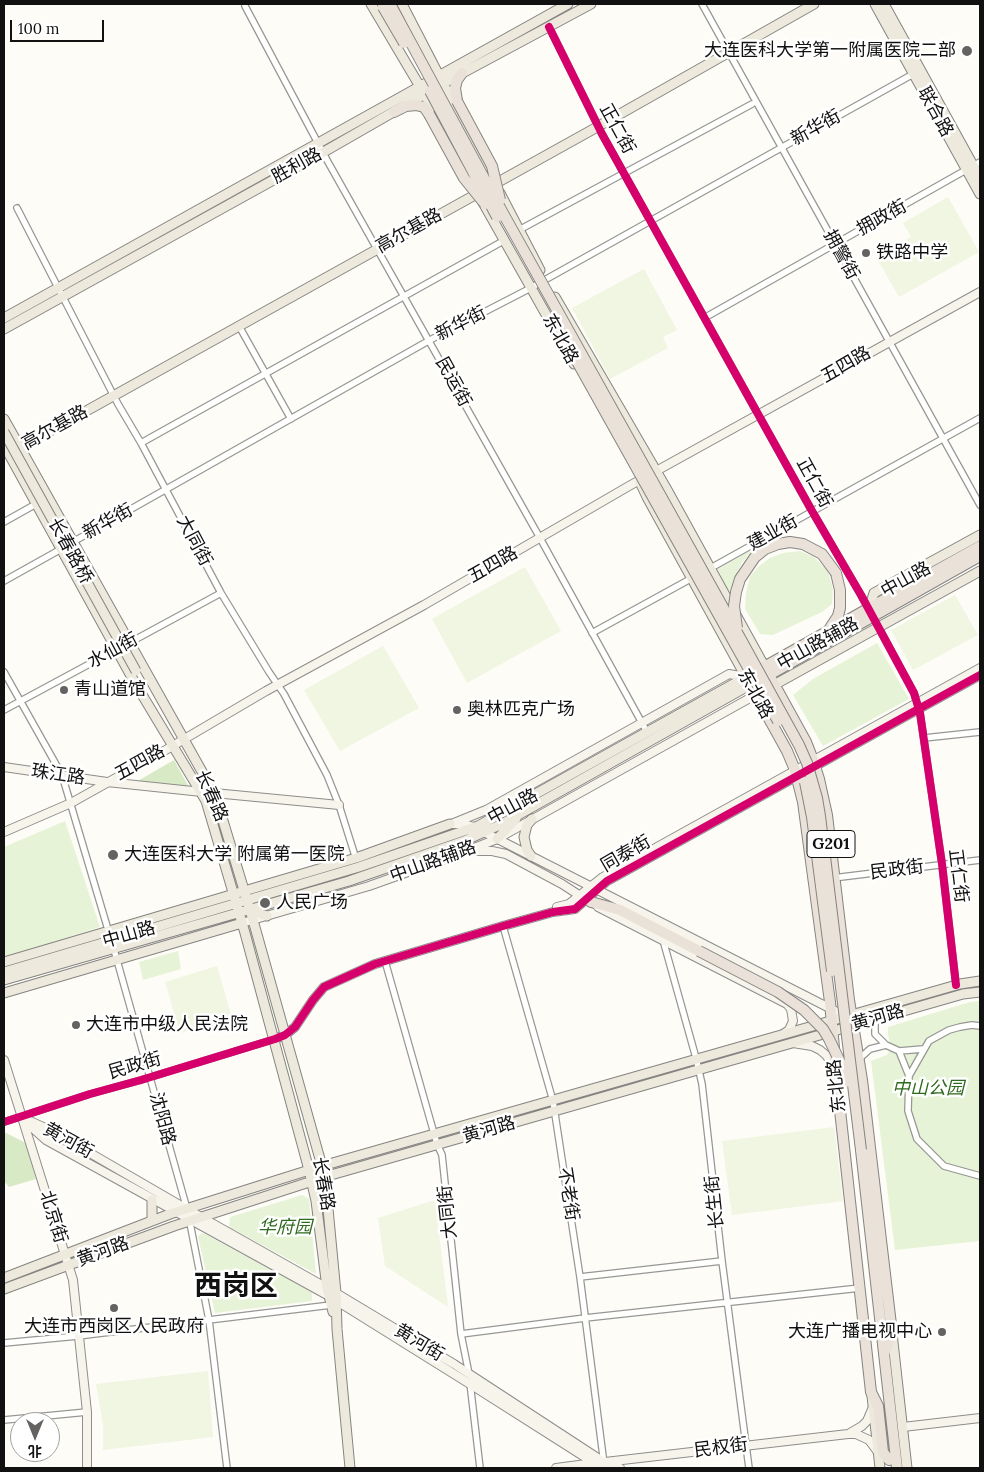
<!DOCTYPE html>
<meta charset="utf-8">
<style>
body{margin:0}
#map{position:relative;width:984px;height:1472px;overflow:hidden;background:#fdfcf7;font-family:Lora,"Noto Sans SC",serif}
canvas{display:block}
.frame{position:absolute;inset:0;border:5px solid #111;pointer-events:none}
.north{position:absolute;left:10px;top:1412px;width:50px;height:50px;box-sizing:border-box;background:#fff;border:1px solid #a0a0a0;border-radius:50%;rotate:180deg;font-size:14px;font-weight:700;line-height:20px;text-align:center;color:#111}
.north::after{content:'';display:block;margin:auto;width:18px;height:22px;background:#646362;clip-path:polygon(50% 0,100% 100%,50% 72%,0 100%)}
.scale{position:absolute;left:10px;top:20px;width:94px;height:22px;box-sizing:border-box;border:2px solid #111;border-top:0;padding-left:6px;font-size:15px;line-height:18px;white-space:nowrap;color:#111;-webkit-text-stroke:4px #fff;paint-order:stroke}
</style>
<div id="map">
<canvas width="984" height="1472"></canvas>
<div class="frame"></div>
<div class="north">北</div>
<div class="scale">100 m</div>
</div>
<script>
const c = document.querySelector('canvas').getContext('2d');
c.lineJoin = 'round';
function paint(path, color) { c.fillStyle = color; c.fill(path, 'evenodd'); }
const toPath = rows => new Path2D(rows.map(r => 'M' + r).join(''));
function strokePath(path, color, width, dash) { c.strokeStyle = color; c.lineWidth = width; c.lineCap = dash ? 'butt' : 'round'; c.setLineDash(dash || []); c.stroke(path); }
function write(font, color, halo, rows, align = 'center') {
  c.font = font + ' Lora,"Noto Sans SC",serif'; c.lineWidth = 5; c.setLineDash([]); c.textBaseline = 'middle'; c.strokeStyle = halo; c.fillStyle = color; for (const [text, x, y, turn = 0] of rows) {
    c.save(); c.translate(x, y); c.rotate((+turn || 0) * Math.PI / 180); c.textAlign = isNaN(turn) ? turn : align; if (halo) c.strokeText(text, 0, 0); c.fillText(text, 0, 0); c.restore();
  }
}
const green = toPath([
 [752,550,741,564,731,589,728,591,718,569],
 [800,551,814,557,828,571,833,590,832,604,822,612,773,635,760,634,745,609,746,593,750,576,759,566,770,558,783,553],
 [877,643,909,699,823,746,793,695,813,679],
 [65,821,100,927,4,958,4,847],
 [178,951,181,969,143,980,139,962],
 [980,1001,980,1241,895,1250,871,1061,887,1055,891,1048,888,1035,888,1027,970,1002],
 [302,1195,309,1199,316,1274,229,1227,230,1217],
 [203,1233,312,1292,312,1301,215,1313,198,1236]
]);
const forest = toPath([
 [174,760,190,789,136,782],
 [4,1132,24,1142,28,1148,36,1179,9,1187,4,1181]
]);
const pitch = toPath([
 [948,197,979,252,899,297,876,257,911,237,903,223],
 [644,269,677,330,663,337,668,348,610,379,572,308],
 [525,567,561,631,467,683,432,619],
 [955,595,978,635,913,670,891,630],
 [383,646,419,708,340,751,304,690],
 [217,966,232,1018,180,1033,165,982],
 [834,1127,843,1201,732,1215,722,1141],
 [435,1200,448,1307,385,1266,378,1218],
 [208,1371,213,1437,103,1450,103,1424,96,1384]
]);
const street = toPath([
 [702,4,980,505],
 [245,6,328,162,540,538,647,732],
 [549,27,602,134,812,511,861,595,914,693,920,713,942,864,956,985],
 [17,208,118,404,141,443,221,593,269,672,284,694,327,775,339,805,356,859],
 [519,230,752,104],
 [706,317,980,162],
 [239,326,291,419],
 [141,443,505,240],
 [4,522,36,504],
 [71,543,430,340,525,291,915,73],
 [709,569,980,418],
 [4,581,63,548],
 [592,633,694,577],
 [127,644,221,593],
 [4,672,62,775,109,933],
 [4,710,119,648],
 [924,738,980,732],
 [833,878,980,860],
 [503,926,553,1101,580,1277,604,1464],
 [663,940,696,1058,702,1084,722,1261,749,1468],
 [113,946,187,1209],
 [385,961,437,1144,442,1155,461,1334,469,1374],
 [878,1018,875,1024,875,1034,886,1045,899,1051,909,1076],
 [980,1026,972,1025,960,1027,949,1030,929,1041,909,1076,908,1111,917,1139,944,1166,980,1176],
 [899,1051,923,1049],
 [859,1059,870,1049,886,1045],
 [4,1122,90,1094,141,1080,275,1039],
 [189,1218,209,1320,227,1468],
 [580,1277,722,1261],
 [461,1334,585,1318,860,1288],
 [4,1343,78,1336,331,1305],
 [470,1383,480,1468],
 [4,1420,87,1412]
]);
const secondary = toPath([
 [4,767,107,782,202,792],
 [214,793,339,805],
 [454,823,486,810,729,674,746,677],
 [450,824,462,824,474,827,847,1017],
 [4,832,71,803,164,751,266,691,424,605,629,486,980,292],
 [473,851,492,851,506,854,562,884,582,897],
 [557,907,569,904,603,877,980,668],
 [598,907,787,1004,791,1009,793,1021,789,1030,783,1034],
 [242,923,369,886,464,852,497,839,759,693],
 [275,1039,285,1035,295,1027,313,1000,324,987,375,964,503,926,553,912,575,909,607,881,980,675],
 [793,1043,812,1046,820,1050,826,1055,835,1068],
 [4,1060,73,1280,87,1412,87,1468],
 [21,1117,52,1131,178,1204,336,1293,454,1364,604,1462,620,1468],
 [26,1122,46,1140,329,1296,470,1384,602,1468],
 [903,1427,980,1418],
 [850,1433,862,1426,867,1421,873,1407],
 [605,1462,848,1434,856,1434,869,1440,878,1452],
 [556,1468,594,1463]
]);
const primary = toPath([
 [371,4,425,95,467,174],
 [402,4,493,180],
 [875,4,980,194],
 [884,4,980,178],
 [500,193,540,270],
 [481,199,574,364],
 [555,297,666,488,768,673],
 [4,318,568,4],
 [4,329,315,157,442,84,591,4],
 [4,419,214,793,218,804,253,920,325,1177,336,1293,337,1329,350,1468],
 [4,445,135,683,206,801,245,933,309,1170,316,1201,327,1288,333,1312],
 [16,450,590,131,814,4],
 [869,609,874,593,980,535],
 [774,685,980,571],
 [497,839,516,819],
 [531,856,527,850,524,837,527,825,532,819],
 [250,910,267,916],
 [4,962,356,858,450,824],
 [4,972,359,867,478,826,746,677,647,497,640,482],
 [4,980,349,881,464,841,502,824,755,682],
 [4,993,242,923],
 [152,1221,152,1200],
 [4,1278,170,1214,322,1166,960,984,980,981],
 [4,1289,174,1226,331,1175,963,994,980,992],
 [892,1333,907,1468],
 [872,1396,880,1468]
]);
const highway = toPath([
 [457,101,455,88,457,80,462,73],
 [394,112,406,106,416,105,424,107,429,114],
 [830,628,838,616,840,608,840,590,836,573],
 [591,902,620,910,699,951],
 [861,1150,897,1468],
 [884,1354,892,1333,862,1080,849,1000,827,815,819,779,813,760,806,742,769,675,980,556],
 [889,1460,883,1452,878,1406,871,1392,837,1083,830,1002,803,802,795,770,787,751,746,677,980,546]
]);
const primaryBridge = toPath([
 [4,432,136,671]
]);
const highwayBridge = toPath([
 [390,4,504,215,739,636,799,745,807,763,817,798,820,816,861,1150],
 [383,7,404,43],
 [430,91,497,217],
 [457,101,492,166,500,200],
 [429,114,464,178,485,204],
 [574,356,778,721],
 [737,628,734,606,736,592,740,579,755,557,765,549,778,544,790,542,803,544,822,554,836,573],
 [805,782,812,817,832,971],
 [699,951,778,992,804,1010,823,1029,829,1039,842,1066,846,1082]
]);
const cycleway = toPath([
 [549,27,602,134,812,511,861,595,914,693,920,713,942,864,956,985],
 [4,1122,90,1094,141,1080,275,1039,285,1035,295,1027,313,1000,324,987,375,964,503,926,553,912,575,909,607,881,980,675]
]);
const markers = [
 [967,51,6,"#646362"],
 [866,253,5,"#646362"],
 [64,690,5,"#646362"],
 [457,710,5,"#646362"],
 [113,855,6,"#646362"],
 [265,903,6,"#646362"],
 [76,1025,5,"#646362"],
 [114,1308,5,"#646362"],
 [942,1332,5,"#646362"]
];
const shields = [
 [831,844,48]
];
const shieldNames = [
 ["G201",831,844]
];
const poiNames = [
 ["大连医科大学第一附属医院二部",956,51,"right"],
 ["铁路中学",876,253],
 ["青山道馆",74,690],
 ["奥林匹克广场",467,710],
 ["大连医科大学 附属第一医院",124,855],
 ["人民广场",276,903],
 ["大连市中级人民法院",86,1025],
 ["大连市西岗区人民政府",114,1327,"center"],
 ["大连广播电视中心",932,1332,"right"]
];
const streetNames = [
 ["联合路",935,112,61],
 ["新华街",816,128,-29],
 ["正仁街",617,129,61],
 ["胜利路",297,166,-29],
 ["拥政街",882,218,-29],
 ["高尔基路",409,231,-29],
 ["拥警街",841,255,61],
 ["新华街",461,324,-27],
 ["东北路",560,339,61],
 ["五四路",846,365,-30],
 ["民运街",453,382,61],
 ["高尔基路",55,428,-29],
 ["正仁街",814,483,61],
 ["新华街",108,522,-29],
 ["建业街",773,533,-29],
 ["大同街",194,541,62],
 ["长春路桥",70,551,61],
 ["五四路",493,565,-30],
 ["中山路",906,580,-29],
 ["中山路辅路",818,644,-29],
 ["水仙街",113,651,-28],
 ["东北路",755,694,61],
 ["五四路",140,763,-29],
 ["珠江路",58,775,8],
 ["长春路",211,796,66],
 ["中山路",513,807,-28],
 ["同泰街",626,854,-30],
 ["中山路辅路",433,862,-20],
 ["民政街",897,870,-7],
 ["正仁街",958,876,83],
 ["中山路",129,935,-16],
 ["黄河路",878,1018,-16],
 ["民政街",135,1066,-16],
 ["东北路",837,1086,-96],
 ["沈阳路",162,1119,75],
 ["黄河路",489,1130,-16],
 ["黄河街",68,1141,29],
 ["长春路",323,1184,80],
 ["不老街",568,1194,81],
 ["长生街",715,1202,-96],
 ["大同街",448,1212,-96],
 ["北京街",53,1217,73],
 ["黄河路",103,1252,-20],
 ["黄河街",419,1343,31],
 ["民权街",721,1448,-7]
];
const parkNames = [
 ["中山公园",928,1089],
 ["华府园",285,1228]
];
const townNames = [
 ["西岗区",236,1287]
];
paint(green, '#e7f3d7');
paint(forest, '#d8eac5');
paint(pitch, '#f0f6e1');
strokePath(street, '#979795', 8);
strokePath(secondary, '#8e8d8b', 10);
strokePath(primary, '#858482', 11);
strokePath(highway, '#858482', 12);
strokePath(street, '#fffffe', 5.5);
strokePath(secondary, '#f6f4eb', 8);
strokePath(primary, '#ede9dc', 9);
strokePath(highway, '#eae1d8', 10);
strokePath(primaryBridge, '#858482', 11, []);
strokePath(highwayBridge, '#858482', 12, []);
strokePath(primaryBridge, '#ede9dc', 9);
strokePath(highwayBridge, '#eae1d8', 10);
strokePath(cycleway, '#d6006c', 8);
for (const [x, y, r, color] of markers) { const dot = new Path2D(); dot.arc(x, y, r, 0, 2 * Math.PI); c.fillStyle = color; c.fill(dot); strokePath(dot, '#fff', 2); }
for (const [x, y, w] of shields) { const box = new Path2D(); box.roundRect(x - w / 2, y - 13.5, w, 27, 4); c.fillStyle = '#fff'; c.fill(box); strokePath(box, '#111', 1); }
write('bold 16px', '#111', null, shieldNames);
write('18px', '#111', '#fff', poiNames, 'left');
write('18px', '#111', '#fff', streetNames);
write('italic 18px', '#2f6b1f', '#fff', parkNames);
write('bold 28px', '#111', '#fff', townNames);
</script>
